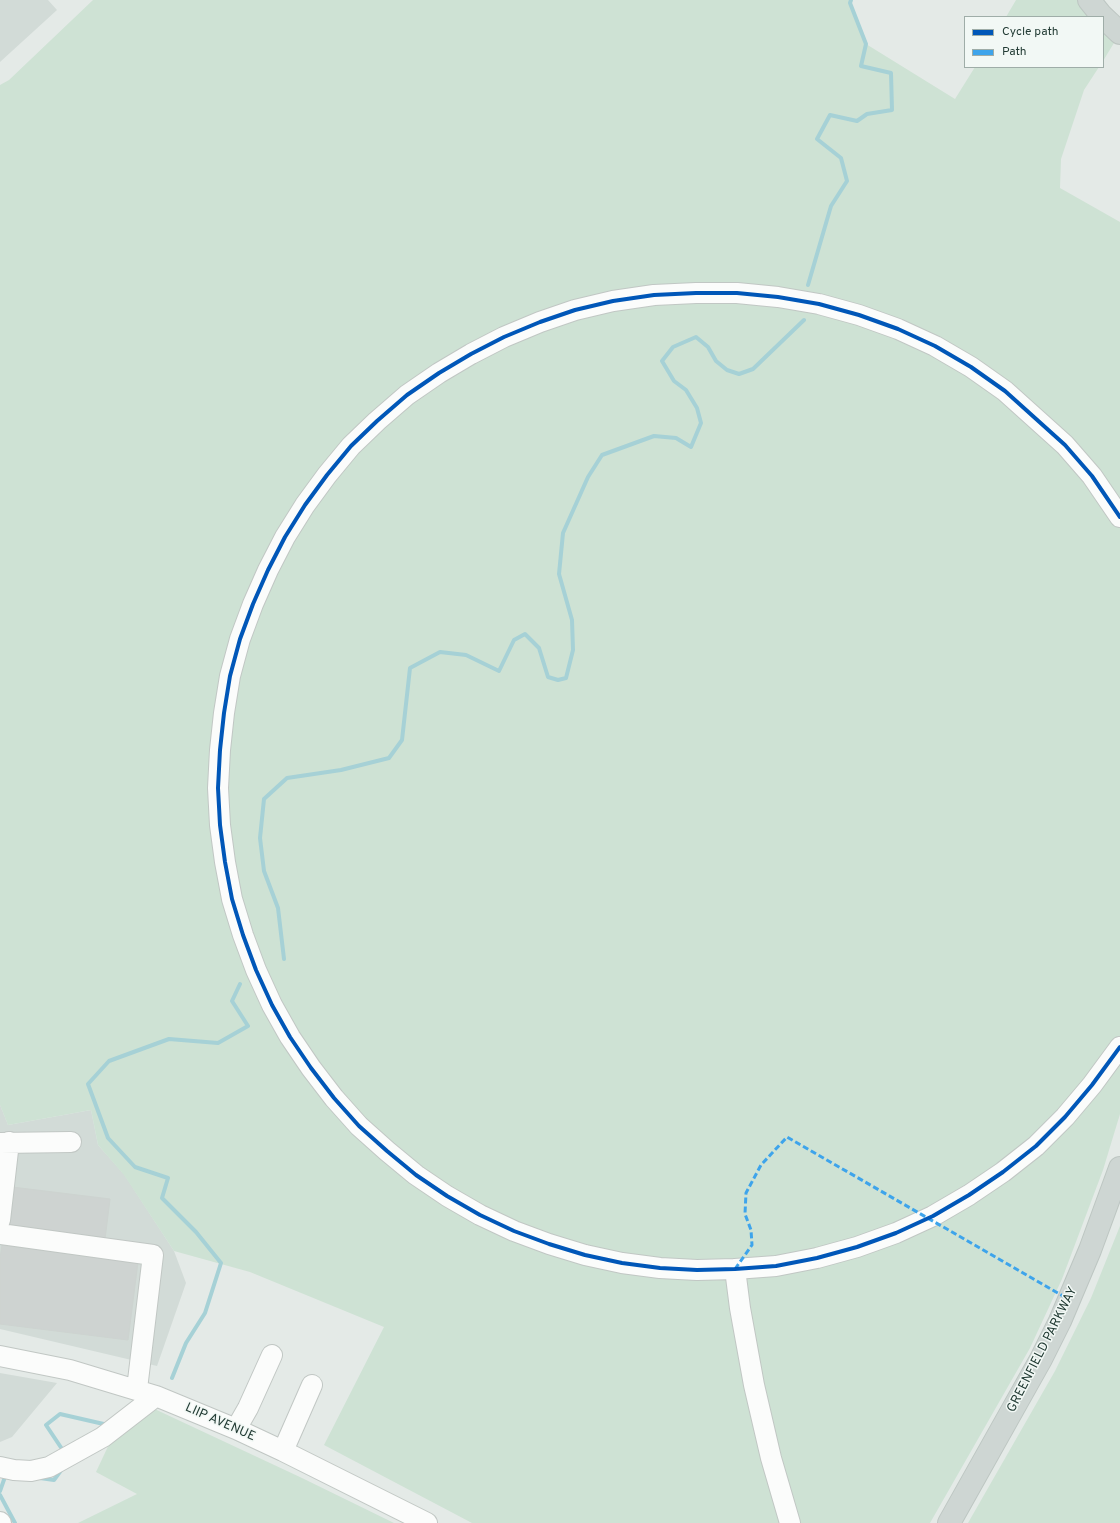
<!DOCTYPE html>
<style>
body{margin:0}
#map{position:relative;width:1120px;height:1523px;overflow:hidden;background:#e4eae7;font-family:Overpass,sans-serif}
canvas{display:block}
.legend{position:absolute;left:964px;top:16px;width:140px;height:52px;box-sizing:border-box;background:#f2f8f5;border:1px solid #9fada8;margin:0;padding:5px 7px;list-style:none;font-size:12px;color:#233c35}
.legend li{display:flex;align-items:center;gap:8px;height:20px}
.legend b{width:20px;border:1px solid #9fada8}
</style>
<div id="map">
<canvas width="1120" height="1523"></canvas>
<ul class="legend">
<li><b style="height:5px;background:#0057b8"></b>Cycle path</li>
<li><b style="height:5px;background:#3ea4eb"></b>Path</li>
</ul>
</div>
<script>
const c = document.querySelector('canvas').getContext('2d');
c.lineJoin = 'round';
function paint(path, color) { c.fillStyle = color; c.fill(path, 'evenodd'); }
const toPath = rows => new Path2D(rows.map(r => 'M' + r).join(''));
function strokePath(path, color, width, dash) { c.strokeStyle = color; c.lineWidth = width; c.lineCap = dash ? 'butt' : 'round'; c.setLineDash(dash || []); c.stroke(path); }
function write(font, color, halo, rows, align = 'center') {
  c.font = font + ' Overpass,sans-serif'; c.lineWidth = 3; c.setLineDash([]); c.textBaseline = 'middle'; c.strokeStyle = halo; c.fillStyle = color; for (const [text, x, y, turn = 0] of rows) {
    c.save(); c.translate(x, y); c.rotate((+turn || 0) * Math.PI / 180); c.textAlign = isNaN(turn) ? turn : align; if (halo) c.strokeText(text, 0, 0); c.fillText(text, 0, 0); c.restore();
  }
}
const built = toPath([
 [0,0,48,0,57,10,0,62],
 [0,1105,8,1125,91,1110,98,1145,124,1174,174,1251,186,1283,157,1366,0,1329],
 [0,1373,57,1383,12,1437,0,1442]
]);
const green = toPath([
 [93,0,851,0,850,3,866,44,955,99,975,67,1099,67,1084,90,1061,159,1060,188,1120,222,1120,1114,1103,1170,1062,1279,1030,1348,930,1523,472,1523,324,1445,384,1327,250,1272,174,1251,124,1175,98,1145,91,1110,8,1125,0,1105,0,85,9,80],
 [1016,0,1083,0,1096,17,1006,17],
 [1103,26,1117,38,1103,61],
 [1120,1226,1120,1523,968,1523,1055,1371,1091,1298],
 [146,1405,302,1478,394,1523,78,1523,137,1494,96,1472,111,1440]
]);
const stream = toPath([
 [808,285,831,206,847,181,841,158,817,139,830,115,857,121,867,114,892,110,891,73,861,66,866,44,850,3,851,0],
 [284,959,278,908,264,871,260,838,264,799,287,778,341,770,389,758,402,740,410,668,440,652,466,655,499,671,514,640,525,634,539,648,548,677,558,680,566,678,573,650,572,620,559,574,563,533,588,477,602,455,654,436,676,438,691,447,701,423,697,408,686,390,674,381,662,361,673,347,696,337,708,347,716,361,727,370,739,374,753,369,804,320],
 [172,1378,186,1343,205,1313,221,1263,196,1232,162,1198,168,1178,135,1167,108,1138,88,1084,109,1061,169,1039,218,1043,248,1026,232,1001,240,984],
 [64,1452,46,1425,60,1414,108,1425],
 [40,1478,54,1480,62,1469],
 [0,1491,6,1474],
 [0,1495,15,1523]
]);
const building = toPath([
 [12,1187,110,1199,105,1239,7,1227,12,1187],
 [2,1245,138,1262,128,1340,0,1324,0,1258,2,1245]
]);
const minor = toPath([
 [1120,517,1092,476,1065,445,1005,391,971,367,935,346,898,329,859,315,819,304,778,297,737,293,696,293,654,295,613,301,575,310,540,322,504,337,471,354,439,373,407,395,377,421,351,446,327,475,305,505,285,537,268,570,253,604,240,639,230,676,224,713,220,750,218,788,220,825,225,862,232,899,243,935,256,970,272,1005,290,1037,311,1068,334,1098,359,1126,387,1151,416,1175,447,1196,480,1215,514,1231,549,1244,585,1255,622,1263,660,1268,697,1270,735,1269,776,1266,817,1258,857,1247,896,1233,933,1216,969,1195,1003,1172,1036,1146,1065,1117,1092,1085,1120,1047],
 [0,1143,71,1142],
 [0,1220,9,1142],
 [0,1234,153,1255,137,1389],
 [735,1269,740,1308,754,1385,771,1458,790,1523],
 [0,1356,70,1370,156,1396,236,1429,283,1451,427,1523],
 [236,1429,248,1408,272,1355],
 [283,1451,312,1385],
 [0,1467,14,1470,31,1471,49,1467,103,1437,156,1396],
 [0,1522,1,1523]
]);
const major = toPath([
 [1089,0,1101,15,1120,33],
 [949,1523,1041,1359,1060,1321,1090,1250,1120,1168]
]);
const quiet = toPath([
 [735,1269,752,1245,751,1230,745,1214,746,1193,761,1165,787,1137,1070,1300]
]);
const cycleway = toPath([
 [1120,517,1092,476,1065,445,1005,391,971,367,935,346,898,329,859,315,819,304,778,297,737,293,696,293,654,295,613,301,575,310,540,322,504,337,471,354,439,373,407,395,377,421,351,446,327,475,305,505,285,537,268,570,253,604,240,639,230,676,224,713,220,750,218,788,220,825,225,862,232,899,243,935,256,970,272,1005,290,1037,311,1068,334,1098,359,1126,387,1151,416,1175,447,1196,480,1215,514,1231,549,1244,585,1255,622,1263,660,1268,697,1270,735,1269,776,1266,817,1258,857,1247,896,1233,933,1216,969,1195,1003,1172,1036,1146,1065,1117,1092,1085,1120,1047]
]);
const streetNames = [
 ["GREENFIELD PARKWAY",1043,1350,-63],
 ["LIIP AVENUE",220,1423,24]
];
paint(built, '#d2dbd7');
paint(green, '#cee2d4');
strokePath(stream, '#a6d1d6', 4);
paint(building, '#ced3d1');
strokePath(building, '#cdd3d0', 1);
strokePath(minor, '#c1c7c4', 22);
strokePath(major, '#bdc6c2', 24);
strokePath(minor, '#fbfcfb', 20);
strokePath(major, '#ced6d3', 22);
strokePath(quiet, '#3ea4eb', 3, [6, 3]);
strokePath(cycleway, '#0057b8', 4);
write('13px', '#233c35', '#f2f8f5', streetNames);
</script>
